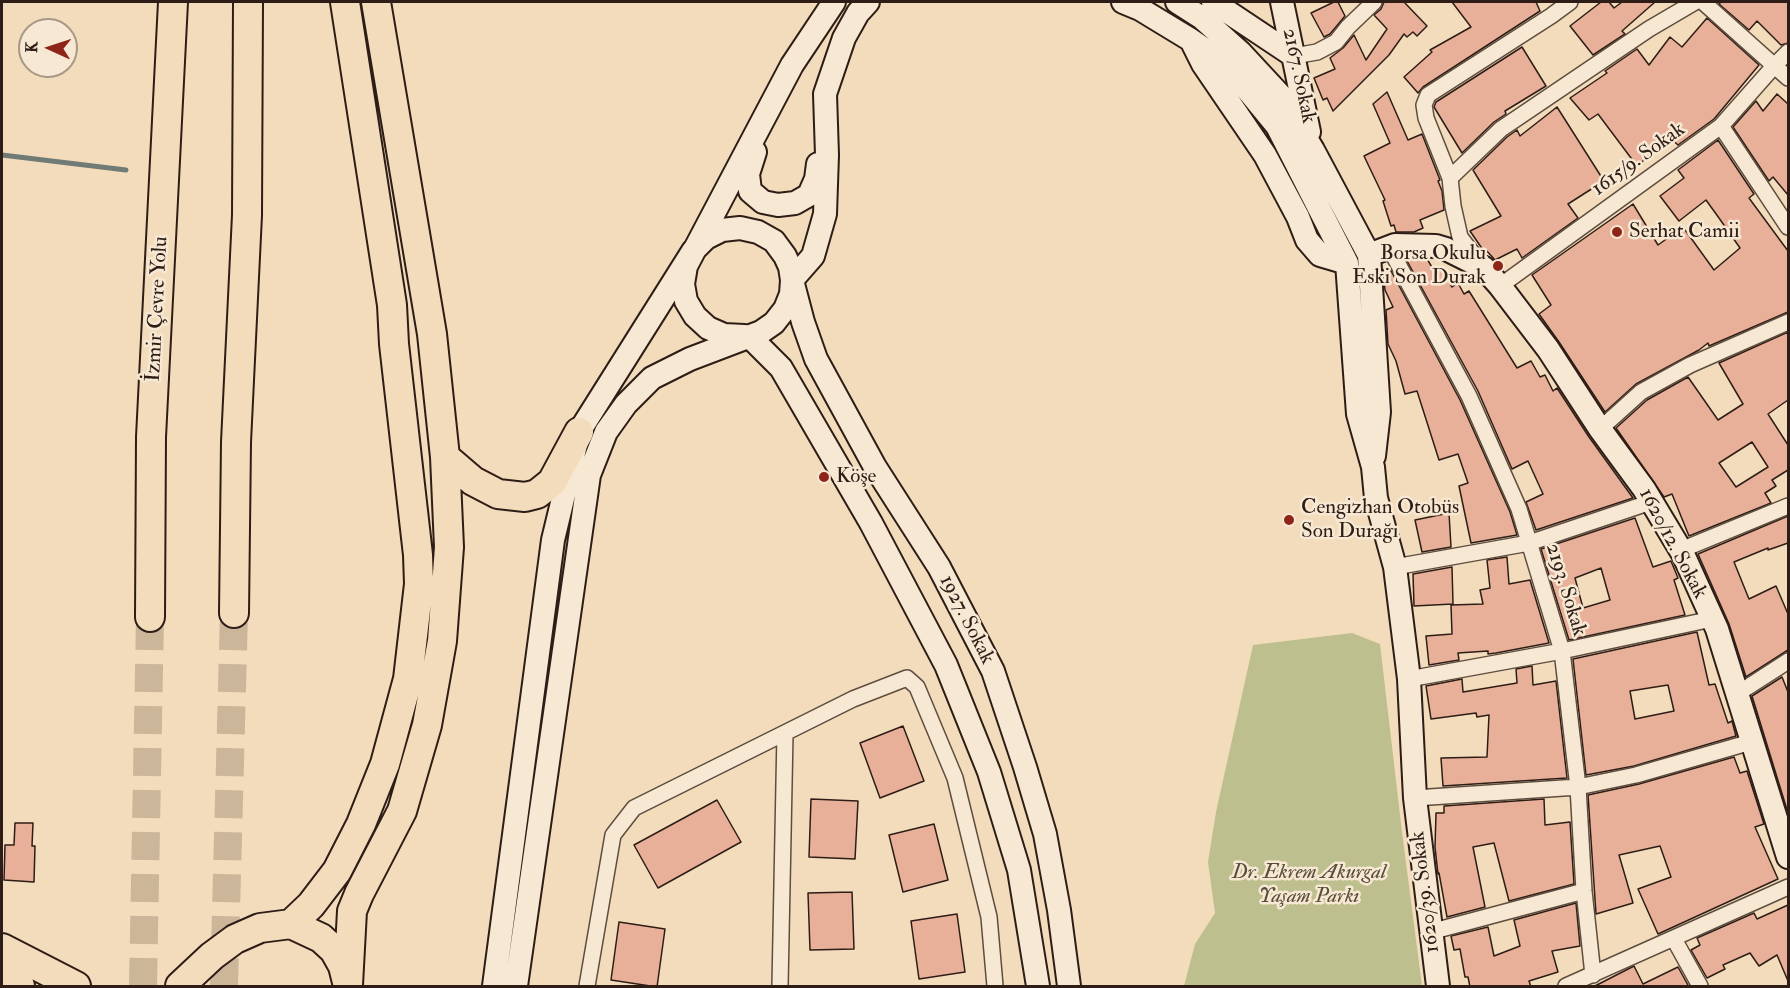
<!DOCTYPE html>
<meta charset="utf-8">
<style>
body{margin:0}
#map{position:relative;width:1790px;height:988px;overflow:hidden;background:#f3dcbb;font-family:"IM FELL Double Pica",serif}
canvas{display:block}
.frame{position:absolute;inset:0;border:3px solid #2d1d16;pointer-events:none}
.north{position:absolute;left:18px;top:18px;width:60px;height:60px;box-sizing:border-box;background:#f7e8d3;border:2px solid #a69787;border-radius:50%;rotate:273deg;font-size:16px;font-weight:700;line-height:24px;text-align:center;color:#2d1d16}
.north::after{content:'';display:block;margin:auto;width:21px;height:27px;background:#8f2418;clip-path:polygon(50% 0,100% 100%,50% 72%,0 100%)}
</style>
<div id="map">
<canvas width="1790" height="988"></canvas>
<div class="frame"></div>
<div class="north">K</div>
</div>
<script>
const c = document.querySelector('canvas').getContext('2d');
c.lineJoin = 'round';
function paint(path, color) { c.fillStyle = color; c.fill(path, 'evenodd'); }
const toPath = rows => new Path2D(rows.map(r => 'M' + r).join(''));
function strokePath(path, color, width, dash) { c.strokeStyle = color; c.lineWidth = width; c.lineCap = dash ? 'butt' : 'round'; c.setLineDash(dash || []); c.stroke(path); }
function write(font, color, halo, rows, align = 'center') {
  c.font = font + ' "IM FELL Double Pica",serif'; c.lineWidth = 5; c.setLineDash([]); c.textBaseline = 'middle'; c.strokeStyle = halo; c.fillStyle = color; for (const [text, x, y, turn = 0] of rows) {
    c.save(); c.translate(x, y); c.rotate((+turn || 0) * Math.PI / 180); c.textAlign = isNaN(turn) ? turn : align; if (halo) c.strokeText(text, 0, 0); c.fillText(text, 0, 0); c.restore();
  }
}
const green = toPath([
 [1352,633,1380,644,1402,832,1422,986,1184,986,1195,944,1215,913,1208,862,1216,812,1253,645]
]);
const stream = toPath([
 [2,155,126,170]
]);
const building = toPath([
 [1334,2,1338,2,1345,16,1330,34,1324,37,1311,13,1334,2],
 [1384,2,1404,2,1427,26,1417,36,1413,32,1407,37,1404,34,1389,55,1333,111,1327,98,1323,100,1314,78,1335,69,1330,58,1343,48,1354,35,1366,60,1387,29,1374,15,1381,9,1384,2],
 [1452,2,1536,2,1540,11,1423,87,1418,93,1404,77,1432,52,1430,50,1471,27,1452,2],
 [1601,2,1609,2,1614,8,1622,2,1655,2,1622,31,1625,34,1593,55,1570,26,1601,2],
 [1721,2,1788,2,1788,43,1781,45,1757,21,1749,30,1719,4,1721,2],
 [1707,18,1759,65,1714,119,1678,145,1670,138,1637,166,1598,114,1589,120,1570,98,1607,73,1605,71,1637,49,1649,65,1670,37,1682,47,1707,18],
 [1522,47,1546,86,1505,111,1506,114,1494,122,1462,153,1434,107,1436,102,1522,47],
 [1387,92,1408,140,1422,134,1440,180,1438,181,1442,191,1444,210,1420,220,1423,228,1414,232,1396,232,1394,225,1391,226,1383,201,1385,200,1364,156,1390,143,1373,104,1387,92],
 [1777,94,1788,104,1788,195,1773,177,1769,181,1733,127,1756,101,1763,111,1777,94],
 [1557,107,1604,181,1568,204,1578,218,1522,258,1517,249,1495,260,1485,249,1483,250,1470,231,1501,216,1473,170,1507,137,1517,130,1520,136,1557,107],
 [1718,140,1754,194,1749,198,1788,251,1788,312,1709,346,1708,343,1699,350,1636,384,1605,412,1559,342,1539,314,1551,305,1532,275,1633,204,1658,245,1683,227,1714,270,1740,248,1719,218,1706,200,1679,221,1660,196,1684,178,1678,170,1718,140],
 [1406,259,1427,259,1435,272,1441,268,1452,287,1458,283,1464,294,1469,291,1517,368,1531,361,1540,377,1545,375,1553,391,1557,388,1589,437,1633,498,1536,530,1526,502,1543,494,1528,461,1512,469,1478,391,1406,259],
 [1389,267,1460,400,1510,512,1517,535,1471,543,1459,486,1468,483,1458,454,1439,460,1417,391,1405,394,1396,361,1388,344,1386,310,1393,307,1385,290,1383,270,1389,267],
 [1788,332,1788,400,1768,414,1788,445,1788,470,1772,480,1776,486,1765,493,1771,503,1689,536,1672,494,1664,497,1616,428,1647,400,1688,377,1718,420,1743,404,1719,363,1788,332],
 [1752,442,1768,467,1736,487,1719,463,1752,442],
 [1449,513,1451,547,1422,552,1415,520,1449,513],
 [1788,516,1788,543,1768,550,1768,548,1734,562,1749,599,1776,586,1788,614,1788,650,1746,677,1729,624,1698,554,1788,516],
 [1635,518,1653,567,1671,561,1678,578,1674,580,1685,615,1569,640,1541,549,1635,518],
 [1601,568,1610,600,1583,608,1575,578,1601,568],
 [1507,557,1509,584,1530,580,1549,643,1496,653,1488,654,1488,651,1458,653,1459,660,1429,665,1426,636,1452,634,1451,605,1483,604,1480,590,1490,588,1487,560,1507,557],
 [1452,567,1453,604,1414,606,1413,574,1452,567],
 [1697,632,1709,685,1715,684,1728,723,1732,721,1736,736,1634,766,1586,775,1573,659,1697,632],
 [1668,685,1674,711,1635,719,1630,691,1668,685],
 [1532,666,1533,685,1556,681,1567,778,1443,786,1441,758,1487,757,1489,715,1477,717,1476,713,1431,719,1426,686,1462,679,1463,692,1517,683,1516,669,1532,666],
 [1782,677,1788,692,1788,813,1752,696,1782,677],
 [903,726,924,781,880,798,860,743,903,726],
 [1734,757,1740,773,1747,771,1764,824,1755,827,1778,879,1658,934,1638,889,1671,877,1660,846,1619,855,1633,903,1596,914,1588,795,1639,784,1734,757],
 [811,799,858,801,855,859,809,857,811,799],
 [1544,799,1545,825,1570,822,1574,884,1509,901,1494,843,1473,847,1485,907,1447,917,1439,873,1438,874,1435,847,1436,813,1444,813,1444,806,1544,799],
 [717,800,741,842,658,888,634,845,717,800],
 [15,823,33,823,32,846,35,846,34,882,4,880,5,845,14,845,15,823],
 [934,824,948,880,903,892,889,835,934,824],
 [852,892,854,949,810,950,808,893,852,892],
 [1576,903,1580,946,1552,951,1558,972,1529,981,1531,987,1470,987,1468,977,1465,977,1460,949,1454,950,1451,936,1488,927,1494,956,1520,946,1514,920,1576,903],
 [1788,905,1788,981,1777,955,1759,966,1750,953,1723,965,1725,969,1707,978,1691,950,1700,945,1697,938,1754,913,1757,919,1788,905],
 [957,914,965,972,919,979,911,921,957,914],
 [619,922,665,929,657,987,611,980,619,922],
 [1634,966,1643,984,1678,967,1689,987,1593,987,1634,966]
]);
const highwayTunnel = toPath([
 [143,986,150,617],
 [224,986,234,613]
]);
const street = toPath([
 [1703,2,1788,78],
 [1294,56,1317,52,1336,42,1348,27,1374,2],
 [1721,126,1788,227],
 [1450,178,1501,129,1649,29,1695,2],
 [1389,247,1469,396,1519,509,1562,651,1578,787,1584,891,1593,975],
 [1480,263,1460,237,1453,206,1450,178,1426,118,1424,105,1428,95,1551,16,1570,2],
 [1500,286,1721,126,1775,65,1788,52],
 [1600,429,1641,392,1690,365,1788,322],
 [1681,550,1788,506],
 [1395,567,1529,543,1651,502],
 [1409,679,1562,651,1712,619],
 [1737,694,1788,661],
 [1415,798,1578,787,1636,775,1751,742],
 [1430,932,1584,891],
 [1674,939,1700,986],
 [587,986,613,835,634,808,853,699,907,678,917,687,955,778,989,917,995,986],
 [780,986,785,733],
 [1566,986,1788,887]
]);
const secondary = toPath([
 [1123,2,1140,9,1191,40,1227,65,1277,126,1347,263,1358,414,1373,467,1376,498,1395,567,1409,679,1415,798,1438,986],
 [1177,2,1202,18,1241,53,1281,96,1313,150,1369,255,1379,412,1374,456],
 [1213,2,1294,56],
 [1282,2,1309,132],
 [1193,44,1203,64,1265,155,1298,217,1307,240,1320,255,1347,263],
 [755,152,748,174,750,191,763,202,778,205,795,203,809,195,816,179,818,164],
 [1369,255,1395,245,1436,246,1446,249,1484,268,1500,286,1548,349,1600,429,1644,489,1683,554,1717,629,1788,857],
 [792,280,813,256,825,214,827,155,825,94,844,38,858,13,868,2],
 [793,284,803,322,816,359,875,467,939,567,993,671,1025,767,1045,834,1059,910,1069,986],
 [744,336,724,335,708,328,695,316,686,301,683,284,686,266,792,65,834,2],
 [749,336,781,368,871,523,946,665,989,772,1019,870,1038,986],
 [494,986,553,540,579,432,693,251,706,238,722,230,740,228,758,232,774,241,785,256,790,267,792,280,791,294,785,309,774,323,761,332,690,359,652,378,626,404,606,432,589,475,516,986]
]);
const highway = toPath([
 [445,457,473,481,498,494,525,497,537,494,552,482,579,432],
 [234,613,236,442,247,215,248,2],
 [150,617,151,437,173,2],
 [291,924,311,905,337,871,361,824,385,764,408,679,419,584,418,555,394,344,392,305,345,2],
 [2,948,76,986],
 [2,976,20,986],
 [348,985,352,911,359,894,402,811,427,725,442,641,449,547,445,457,432,334,376,2],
 [180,986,212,956,235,939,260,928,291,924,321,938,334,950,343,966,347,982]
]);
const markers = [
 [1617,232,6,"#8f2418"],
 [1498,266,6,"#8f2418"],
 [824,477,6,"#8f2418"],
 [1289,520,6,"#8f2418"]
];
const streetNames = [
 ["2167. Sokak",1298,76,78],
 ["1615/9. Sokak",1639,160,-36],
 ["İzmir Çevre Yolu",158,309,-87],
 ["1620/12. Sokak",1672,544,62],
 ["2193. Sokak",1565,590,73],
 ["1927. Sokak",966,620,63],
 ["1620/39. Sokak",1426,892,-97]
];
const poiNames = [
 ["Serhat Camii",1629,232],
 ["Borsa Okulu",1486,254,"right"],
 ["Eski Son Durak",1486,278,"right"],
 ["Köşe",836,477],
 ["Cengizhan Otobüs",1301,508],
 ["Son Durağı",1301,532]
];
const parkNames = [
 ["Dr. Ekrem Akurgal",1309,873],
 ["Yaşam Parkı",1309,897]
];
paint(green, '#bebf8e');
strokePath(stream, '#707b75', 5);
paint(building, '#e8b098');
strokePath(building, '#2d1d16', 1.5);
strokePath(highwayTunnel, '#cbb69a', 28, [28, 14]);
strokePath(street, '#5e4d3f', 18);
strokePath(secondary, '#2d1d16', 26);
strokePath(highway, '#2d1d16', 32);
strokePath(street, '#f7e8d3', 15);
strokePath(secondary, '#f7e8d3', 22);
strokePath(highway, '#f3dcbb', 28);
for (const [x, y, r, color] of markers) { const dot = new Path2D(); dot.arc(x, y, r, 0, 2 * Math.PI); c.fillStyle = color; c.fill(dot); strokePath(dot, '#f7e8d3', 2); }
write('21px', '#2d1d16', '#f7e8d3', streetNames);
write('21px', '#2d1d16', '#f7e8d3', poiNames, 'left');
write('italic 21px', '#584e3a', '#f7e8d3', parkNames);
</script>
